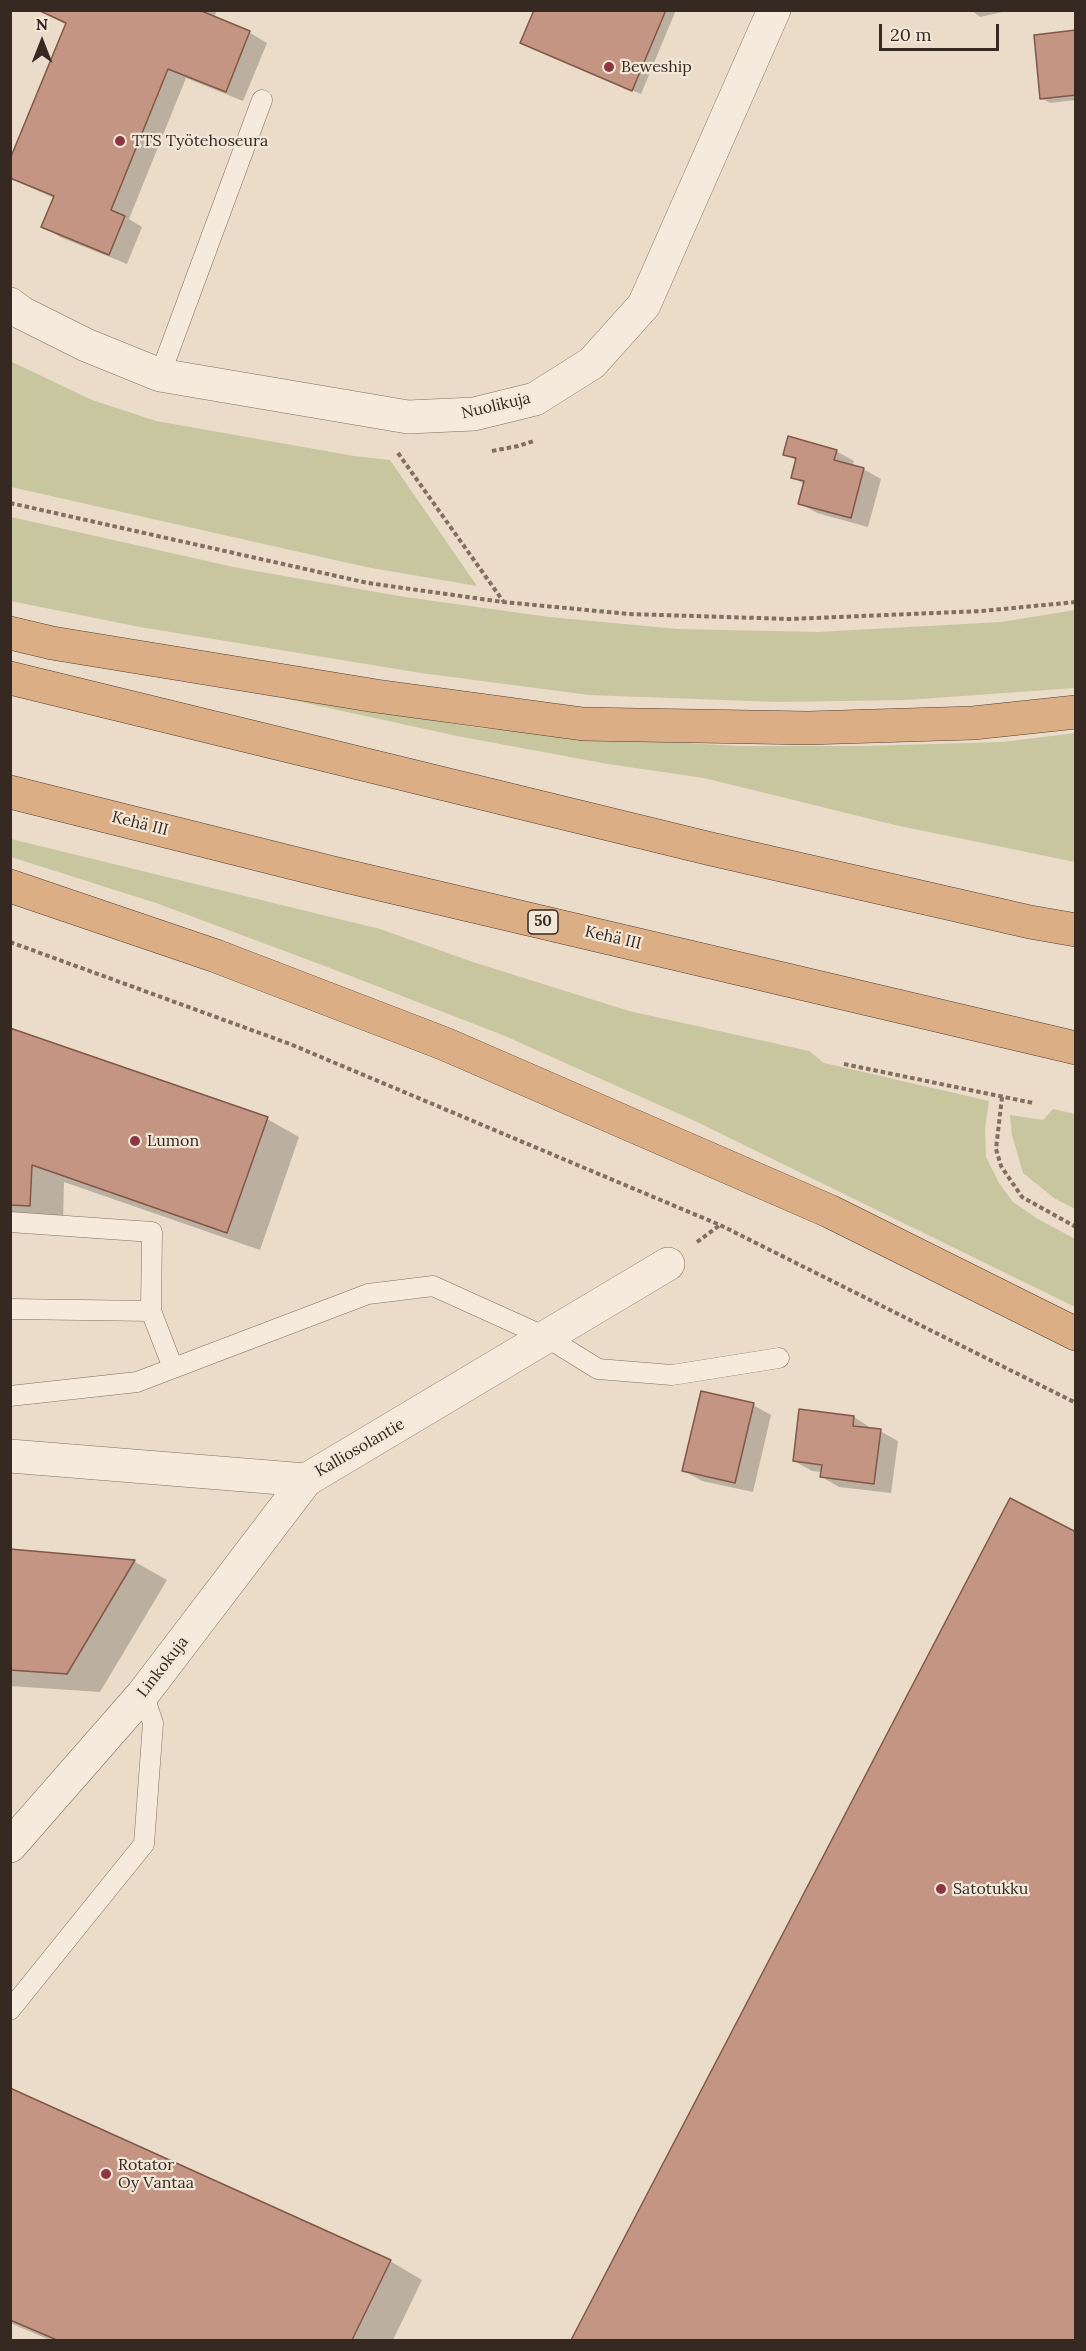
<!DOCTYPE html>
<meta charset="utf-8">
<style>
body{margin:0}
#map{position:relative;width:1086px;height:2351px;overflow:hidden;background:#eadcc9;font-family:Lora,serif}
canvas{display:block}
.frame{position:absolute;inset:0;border:12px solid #362921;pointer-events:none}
.north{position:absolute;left:12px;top:12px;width:60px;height:60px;-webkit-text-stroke:4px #f2e7d8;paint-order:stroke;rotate:0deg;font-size:16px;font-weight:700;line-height:24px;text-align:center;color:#362921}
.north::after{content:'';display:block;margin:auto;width:21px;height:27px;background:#362921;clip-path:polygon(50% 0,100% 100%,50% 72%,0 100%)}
.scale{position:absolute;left:879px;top:24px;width:120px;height:27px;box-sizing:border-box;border:3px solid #362921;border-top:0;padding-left:8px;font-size:18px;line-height:21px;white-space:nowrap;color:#362921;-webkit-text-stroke:4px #f2e7d8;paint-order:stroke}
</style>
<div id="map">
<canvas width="1086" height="2351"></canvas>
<div class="frame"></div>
<div class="north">N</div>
<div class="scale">20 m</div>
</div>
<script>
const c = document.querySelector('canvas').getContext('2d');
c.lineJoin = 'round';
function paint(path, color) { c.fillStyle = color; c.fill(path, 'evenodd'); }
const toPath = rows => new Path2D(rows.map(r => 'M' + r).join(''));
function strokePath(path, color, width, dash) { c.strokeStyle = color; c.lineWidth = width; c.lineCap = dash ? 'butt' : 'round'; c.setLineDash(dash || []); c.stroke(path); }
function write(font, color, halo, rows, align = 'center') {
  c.font = font + ' Lora,serif'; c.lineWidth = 4.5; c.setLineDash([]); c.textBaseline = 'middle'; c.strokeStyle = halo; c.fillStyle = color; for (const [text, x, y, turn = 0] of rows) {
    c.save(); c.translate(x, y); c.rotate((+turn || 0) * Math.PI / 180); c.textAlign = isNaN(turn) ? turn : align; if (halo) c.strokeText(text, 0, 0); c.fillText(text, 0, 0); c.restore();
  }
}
const green = toPath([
 [10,361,92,400,156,421,354,456,390,460,477,586,366,567,11,487],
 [11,517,238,568,405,597,549,617,678,629,818,632,1001,622,1075,610,1075,688,906,700,777,702,589,695,421,673,140,627,11,601],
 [283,698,481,728,596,738,739,746,864,746,1002,742,1075,733,1075,862,895,825,704,778,608,764,457,736],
 [11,839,380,929,473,962,629,1011,809,1051,824,1063,989,1101,985,1129,986,1157,999,1183,1013,1202,1038,1219,1075,1239,1075,1307,695,1121,505,1036,330,968,156,903,11,857],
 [1053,1109,1075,1114,1075,1209,1054,1198,1023,1173,1012,1135,1010,1115,1043,1120]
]);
const shadow = toPath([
 [39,10,217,10,214,18,250,33,267,43,243,101,186,78,129,219,142,227,127,264,60,237,43,226,54,198,10,178,67,25],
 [536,10,676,10,641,94,531,47],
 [971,10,1011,10,980,17],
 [1076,32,1076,100,1050,103,1041,98],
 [836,451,854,461,852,466,863,469,881,479,868,527,817,513,799,503,804,484,792,477,797,461,785,454],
 [10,1030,267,1119,299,1137,260,1250,64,1182,63,1224,10,1213],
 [753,1405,771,1415,753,1492,702,1481,684,1471],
 [854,1417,871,1428,871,1430,880,1431,898,1441,891,1493,839,1487,822,1477,822,1472,812,1471,794,1461],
 [1010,1500,1076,1534,1076,2340,573,2340],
 [10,1550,135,1562,167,1580,100,1692,10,1686],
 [10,2089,390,2261,422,2280,393,2340,50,2340,10,2323]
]);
const building = toPath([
 [38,10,199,10,250,31,226,92,168,69,111,210,125,216,109,255,41,227,54,196,10,178,10,159,66,23,38,10],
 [534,10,666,10,632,91,520,43,534,10],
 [1076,30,1076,95,1040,99,1034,35,1076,30],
 [788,436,837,450,834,460,864,468,851,518,798,504,804,481,791,478,796,458,783,455,788,436],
 [10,1028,268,1117,227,1233,32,1165,30,1206,10,1205,10,1028],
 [701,1391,754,1403,735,1483,682,1471,701,1391],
 [799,1409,854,1416,853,1426,881,1429,874,1484,820,1477,822,1465,793,1461,799,1409],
 [1010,1498,1076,1532,1076,2340,571,2340,1010,1498],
 [10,1549,135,1560,67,1674,10,1670,10,1549],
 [10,2088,391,2260,352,2340,57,2340,10,2320,10,2088]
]);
const path = toPath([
 [492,451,518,446,534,441],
 [398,453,503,601],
 [10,503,368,583,503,602,629,614,790,619,982,611,1076,602],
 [10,942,290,1044,720,1225,1076,1403],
 [844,1064,1033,1103],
 [1002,1097,996,1149,1001,1166,1022,1197,1076,1227],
 [697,1242,720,1225]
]);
const service = toPath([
 [160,375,262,100],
 [10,1222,152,1232,151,1311,173,1368],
 [10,1309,151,1311],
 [10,1396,137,1382,368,1294,433,1286,548,1338,598,1369,672,1375,779,1358],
 [10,2010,144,1844,153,1723,143,1694]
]);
const minor = toPath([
 [10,304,22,313,86,345,160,375,408,417,474,414,535,399,592,363,644,305,774,10],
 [10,1456,306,1480,668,1264],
 [10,1846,143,1694,306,1480]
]);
const trunk = toPath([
 [10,633,52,643,376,696,583,724,808,728,973,723,1076,712],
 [10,678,711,849,1030,922,1076,930],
 [10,792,333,873,1076,1048],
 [10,886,216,956,445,1044,829,1211,1076,1334]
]);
const markers = [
 [609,67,6,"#8d3642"],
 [120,141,6,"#8d3642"],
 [135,1141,6,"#8d3642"],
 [941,1889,6,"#8d3642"],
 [106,2174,6,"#8d3642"]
];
const shields = [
 [543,922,30]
];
const shieldNames = [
 ["50",543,922]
];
const poiNames = [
 ["Beweship",621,67],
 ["TTS Työtehoseura",132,141],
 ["Lumon",147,1141],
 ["Satotukku",953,1889],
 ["Rotator",118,2165],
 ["Oy Vantaa",118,2183]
];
const streetNames = [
 ["Nuolikuja",496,406,-13],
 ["Kehä III",140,824,14],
 ["Kehä III",613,938,13],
 ["Kalliosolantie",360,1448,-30],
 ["Linkokuja",163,1667,-52]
];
paint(green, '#c7c69e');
paint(shadow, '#0003');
paint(building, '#c49583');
strokePath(building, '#815748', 1.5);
strokePath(service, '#846e60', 21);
strokePath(minor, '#846e60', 34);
strokePath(trunk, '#533e33', 34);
strokePath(path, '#846e60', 4, [4.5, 3]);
strokePath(service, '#f5eadb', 20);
strokePath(minor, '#f5eadb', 33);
strokePath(trunk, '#dcae85', 33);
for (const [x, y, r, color] of markers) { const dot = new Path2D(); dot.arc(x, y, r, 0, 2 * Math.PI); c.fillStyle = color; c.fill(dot); strokePath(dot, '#f2e7d8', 2); }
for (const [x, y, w] of shields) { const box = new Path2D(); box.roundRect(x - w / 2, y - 12, w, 24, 4.5); c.fillStyle = '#f2e7d8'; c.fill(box); strokePath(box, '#362921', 1.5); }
write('bold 15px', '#362921', null, shieldNames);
write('16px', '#362921', '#f2e7d8', poiNames, 'left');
write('16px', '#362921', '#f2e7d8', streetNames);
</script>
